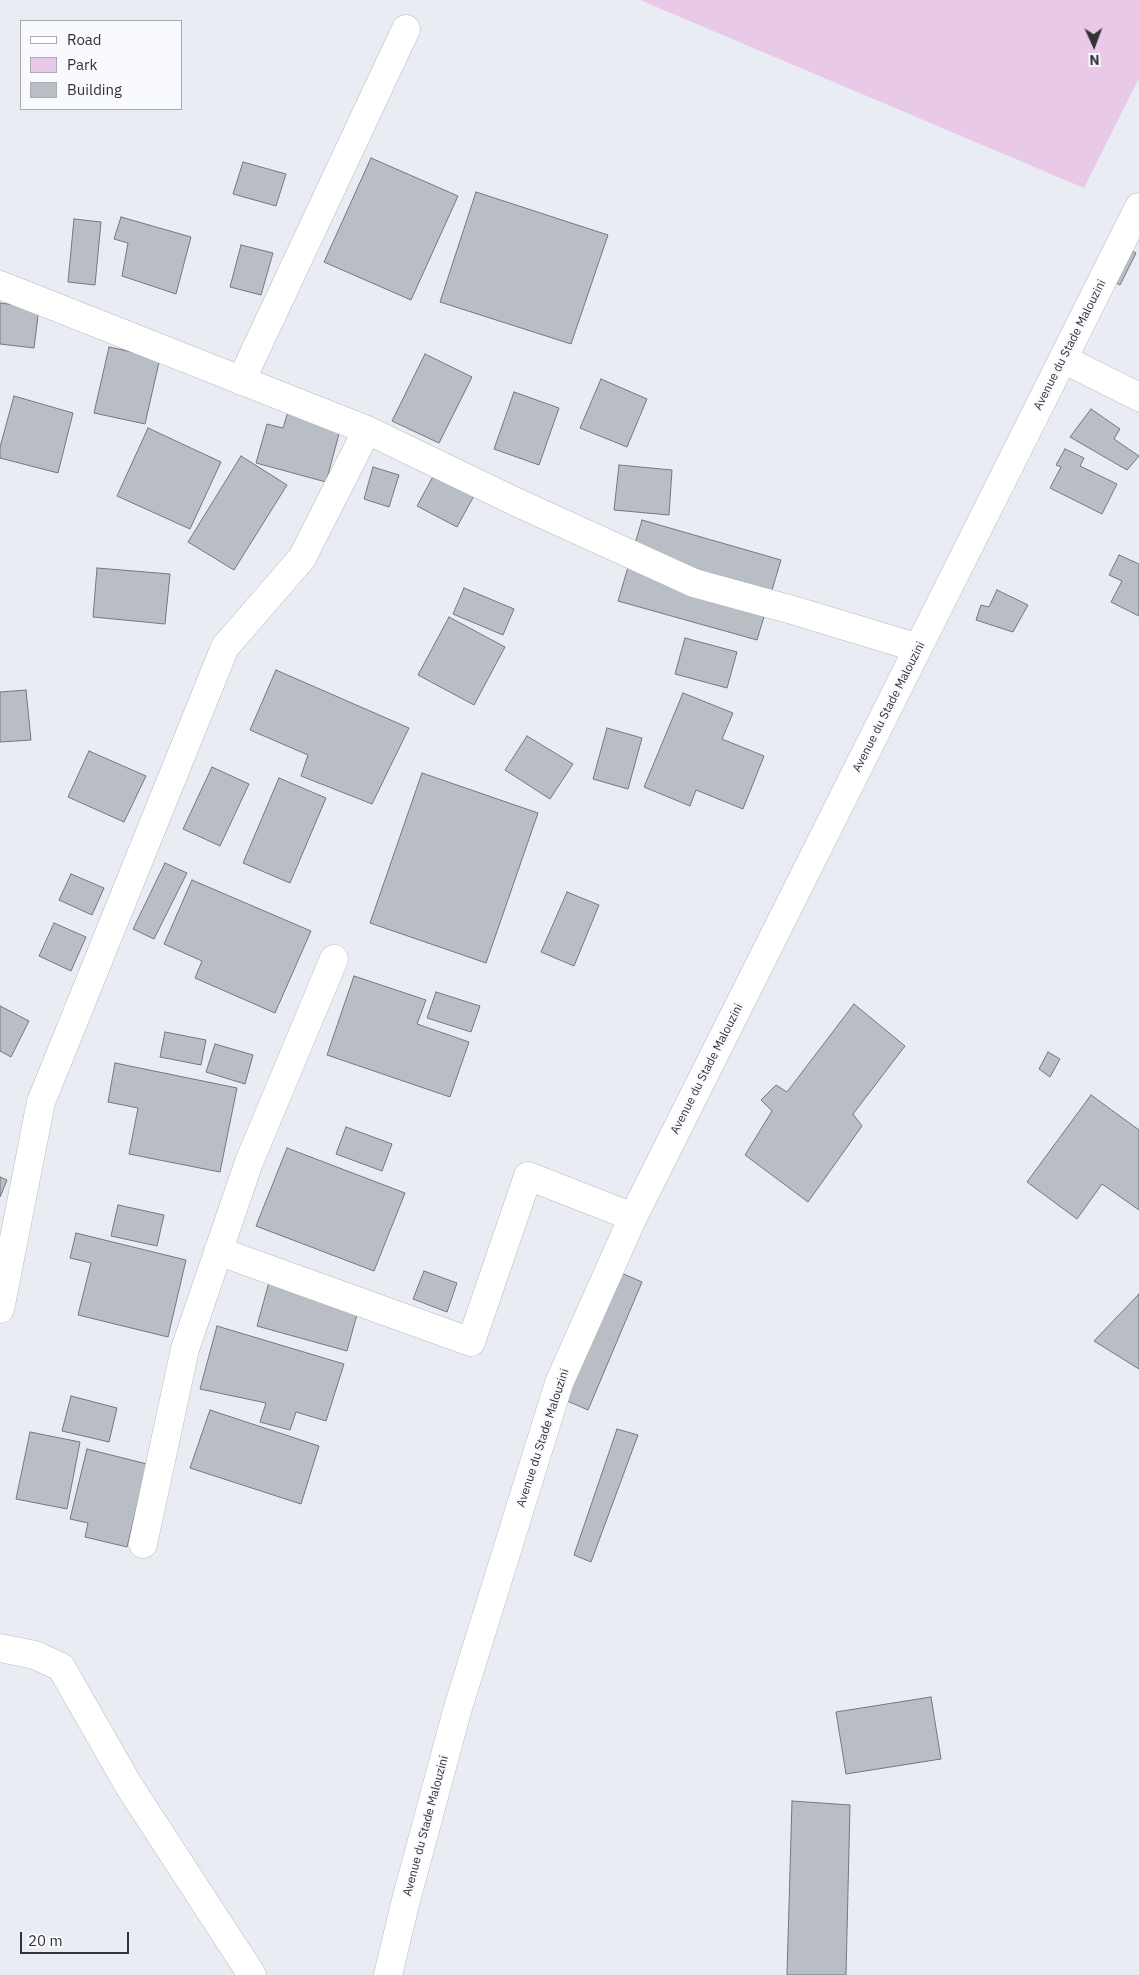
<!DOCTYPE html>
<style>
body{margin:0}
#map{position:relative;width:1139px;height:1975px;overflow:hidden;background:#eaecf4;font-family:"IBM Plex Sans",sans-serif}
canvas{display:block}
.legend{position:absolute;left:20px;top:20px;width:162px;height:90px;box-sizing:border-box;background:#f9faff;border:1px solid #aaaaaf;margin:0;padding:6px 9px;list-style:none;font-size:15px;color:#333336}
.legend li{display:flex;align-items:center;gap:10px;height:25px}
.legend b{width:25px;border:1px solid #aaaaaf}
.north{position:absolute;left:1069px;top:20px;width:50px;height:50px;-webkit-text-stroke:4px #f9faff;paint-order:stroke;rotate:178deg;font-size:14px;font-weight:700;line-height:20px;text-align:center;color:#333336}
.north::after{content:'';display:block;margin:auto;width:18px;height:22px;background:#333336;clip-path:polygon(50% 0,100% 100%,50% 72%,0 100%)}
.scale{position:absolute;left:20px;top:1932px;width:109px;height:22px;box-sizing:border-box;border:2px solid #333336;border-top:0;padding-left:6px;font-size:15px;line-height:18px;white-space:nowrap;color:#333336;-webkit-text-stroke:4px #f9faff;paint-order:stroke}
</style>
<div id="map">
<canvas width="1139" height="1975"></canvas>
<ul class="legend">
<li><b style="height:6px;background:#fff"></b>Road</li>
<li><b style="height:14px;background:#e8c9e7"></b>Park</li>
<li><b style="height:14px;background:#b8bec4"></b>Building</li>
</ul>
<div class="north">N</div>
<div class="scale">20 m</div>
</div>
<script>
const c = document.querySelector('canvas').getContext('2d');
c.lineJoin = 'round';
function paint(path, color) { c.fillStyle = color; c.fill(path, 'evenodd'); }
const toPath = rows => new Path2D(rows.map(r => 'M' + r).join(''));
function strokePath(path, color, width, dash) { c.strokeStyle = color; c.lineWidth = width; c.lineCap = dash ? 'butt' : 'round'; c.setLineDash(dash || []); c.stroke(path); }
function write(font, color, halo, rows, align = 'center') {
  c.font = font + ' "IBM Plex Sans",sans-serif'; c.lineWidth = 4; c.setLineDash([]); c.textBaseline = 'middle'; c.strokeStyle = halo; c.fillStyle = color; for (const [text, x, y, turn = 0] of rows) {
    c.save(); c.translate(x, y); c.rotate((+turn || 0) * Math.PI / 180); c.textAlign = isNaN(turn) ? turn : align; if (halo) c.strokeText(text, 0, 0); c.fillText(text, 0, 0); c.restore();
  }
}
const green = toPath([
 [640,0,1139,0,1139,78,1084,188]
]);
const building = toPath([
 [371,158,458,196,411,300,324,262,371,158],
 [243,162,286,174,276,206,233,194,243,162],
 [476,192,608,235,571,344,440,302,476,192],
 [121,217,191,237,176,294,122,276,128,243,114,239,121,217],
 [74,219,101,222,95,285,68,282,74,219],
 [241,245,273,253,261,295,230,287,241,245],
 [1126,248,1136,253,1120,285,1110,280,1126,248],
 [0,303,39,308,34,348,0,344,0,303],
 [109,347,160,358,145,424,94,413,109,347],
 [425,354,472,377,439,443,392,421,425,354],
 [601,379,647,399,627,447,580,428,601,379],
 [514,392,559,408,539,465,494,449,514,392],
 [14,396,73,413,58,473,0,458,0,447,14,396],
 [289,408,342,423,326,482,256,463,267,424,283,428,289,408],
 [1091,409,1120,429,1114,439,1139,456,1127,470,1070,437,1091,409],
 [148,428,221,462,190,529,117,496,148,428],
 [1065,449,1084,458,1080,466,1117,484,1102,514,1050,488,1061,467,1056,465,1065,449],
 [241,456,287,485,234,570,188,542,241,456],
 [619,465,672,470,669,515,614,510,619,465],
 [373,467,399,475,389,507,364,499,373,467],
 [436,471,476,492,457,527,417,506,436,471],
 [642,520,781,560,757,640,618,601,642,520],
 [1119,555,1139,564,1139,616,1111,602,1122,581,1109,575,1119,555],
 [97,568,170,574,165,624,93,617,97,568],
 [464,588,514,609,503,635,453,614,464,588],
 [997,590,1028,605,1013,632,976,620,981,605,989,607,997,590],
 [449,617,505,647,474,705,418,675,449,617],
 [685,638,737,652,727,688,675,674,685,638],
 [276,670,409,728,372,804,301,776,308,755,250,730,276,670],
 [26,690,31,740,0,742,0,692,26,690],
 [683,693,733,713,722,739,764,756,743,809,696,790,690,806,644,787,683,693],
 [607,728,642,738,628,789,593,779,607,728],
 [527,736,573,764,550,799,505,770,527,736],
 [89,751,146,776,124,822,68,797,89,751],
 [212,767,249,784,220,846,183,829,212,767],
 [422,773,538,813,486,963,370,923,422,773],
 [279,778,326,798,290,883,243,863,279,778],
 [165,863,187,873,154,939,133,929,165,863],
 [71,874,104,888,92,915,59,900,71,874],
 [192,880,311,931,275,1013,195,978,202,961,164,944,192,880],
 [567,892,599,905,574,966,541,952,567,892],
 [54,923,86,937,71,971,39,956,54,923],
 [354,976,426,1000,417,1024,469,1042,450,1097,327,1055,354,976],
 [436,992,480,1006,471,1032,427,1018,436,992],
 [854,1004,905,1046,853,1114,862,1126,808,1202,745,1155,772,1111,761,1100,776,1085,787,1092,854,1004],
 [0,1006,29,1021,11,1057,0,1051,0,1006],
 [165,1032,206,1040,201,1065,160,1057,165,1032],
 [215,1044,253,1055,245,1084,206,1072,215,1044],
 [1048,1052,1060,1059,1050,1077,1039,1069,1048,1052],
 [115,1063,237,1088,220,1172,129,1154,138,1108,108,1102,115,1063],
 [1091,1095,1139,1130,1139,1210,1102,1184,1077,1219,1027,1182,1091,1095],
 [346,1127,392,1144,382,1171,336,1154,346,1127],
 [287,1148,405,1193,374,1271,256,1226,287,1148],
 [0,1177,7,1180,0,1197,0,1177],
 [118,1205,164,1215,157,1246,111,1236,118,1205],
 [76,1233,186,1260,168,1337,78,1315,91,1263,70,1258,76,1233],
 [424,1271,457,1283,447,1312,413,1299,424,1271],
 [619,1272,642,1282,588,1410,565,1400,619,1272],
 [269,1282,359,1307,347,1351,257,1326,269,1282],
 [1139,1294,1139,1369,1094,1341,1139,1294],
 [217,1326,344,1364,326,1421,296,1412,290,1430,260,1422,266,1403,200,1389,217,1326],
 [71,1396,117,1408,109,1442,62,1431,71,1396],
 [210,1410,319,1446,301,1504,190,1468,210,1410],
 [617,1429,638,1435,591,1562,574,1555,617,1429],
 [30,1432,80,1442,67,1509,16,1499,30,1432],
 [87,1449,147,1464,127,1547,85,1537,88,1523,70,1519,87,1449],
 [931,1697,941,1759,846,1774,836,1712,931,1697],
 [792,1801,850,1805,846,1975,787,1975,792,1801]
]);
const minor = toPath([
 [0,285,367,430,516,502,694,583,796,611,918,648],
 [1063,359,1139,397],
 [241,381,406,29],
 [218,1251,471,1342,528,1176,633,1217],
 [0,1309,41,1102,225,647,302,558,367,430],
 [143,1544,185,1349,249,1162,334,959],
 [0,1648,35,1655,61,1667,129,1786,252,1975],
 [388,1975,405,1904,457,1711,559,1383,633,1217,1139,207]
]);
const streetNames = [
 ["Avenue du Stade Malouzini",1070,345,-63],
 ["Avenue du Stade Malouzini",889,707,-63],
 ["Avenue du Stade Malouzini",707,1069,-63],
 ["Avenue du Stade Malouzini",543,1438,-72],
 ["Avenue du Stade Malouzini",426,1826,-75]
];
paint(green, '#e8c9e7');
paint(building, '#b8bec4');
strokePath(building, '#72787d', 1);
strokePath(minor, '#b7b9c0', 29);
strokePath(minor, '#fff', 28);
write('12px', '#333336', '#f9faff', streetNames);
</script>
